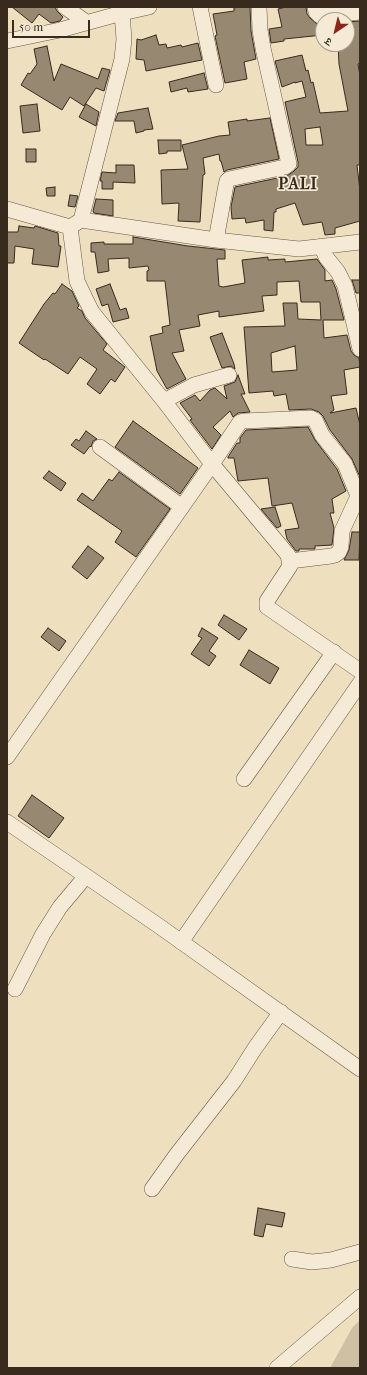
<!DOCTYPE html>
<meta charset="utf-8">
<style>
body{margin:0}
#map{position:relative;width:367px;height:1375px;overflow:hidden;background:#eedfbf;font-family:"IM FELL French Canon","Noto Serif Devanagari",serif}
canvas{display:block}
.frame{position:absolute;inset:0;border:8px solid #392a1e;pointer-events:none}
.north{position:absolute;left:315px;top:12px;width:40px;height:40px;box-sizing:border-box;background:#f4ead5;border:1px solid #a99d8c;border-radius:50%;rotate:215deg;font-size:11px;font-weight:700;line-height:16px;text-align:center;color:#392a1e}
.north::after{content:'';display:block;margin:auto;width:14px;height:18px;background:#8f2418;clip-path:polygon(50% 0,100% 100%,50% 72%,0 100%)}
.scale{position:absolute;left:12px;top:20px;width:78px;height:18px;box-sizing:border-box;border:2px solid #392a1e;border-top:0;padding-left:5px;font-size:12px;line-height:14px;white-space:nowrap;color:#392a1e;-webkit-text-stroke:3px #f4ead5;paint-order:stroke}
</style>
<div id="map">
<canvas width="367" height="1375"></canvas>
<div class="frame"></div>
<div class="north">उ</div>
<div class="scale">50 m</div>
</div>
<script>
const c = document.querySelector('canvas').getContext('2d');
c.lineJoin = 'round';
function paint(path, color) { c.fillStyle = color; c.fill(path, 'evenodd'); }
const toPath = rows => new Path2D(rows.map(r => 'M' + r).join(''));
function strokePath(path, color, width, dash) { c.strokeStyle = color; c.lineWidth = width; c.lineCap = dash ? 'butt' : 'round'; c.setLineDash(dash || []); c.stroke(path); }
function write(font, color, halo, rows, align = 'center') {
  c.font = font + ' "IM FELL French Canon",serif'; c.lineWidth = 3.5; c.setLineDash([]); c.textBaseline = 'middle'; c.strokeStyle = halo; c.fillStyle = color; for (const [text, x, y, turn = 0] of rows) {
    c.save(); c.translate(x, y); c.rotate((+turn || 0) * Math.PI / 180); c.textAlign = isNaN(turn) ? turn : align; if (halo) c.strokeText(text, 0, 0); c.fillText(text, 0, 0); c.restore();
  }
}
const green = toPath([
 [360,1320,360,1368,330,1368,352,1328]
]);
const building = toPath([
 [12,7,55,7,57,11,63,17,60,21,51,23,39,14,32,23,12,7],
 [239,7,250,7,251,31,256,59,244,62,247,79,225,83,215,36,217,35,213,14,234,11,234,8,239,7],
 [286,7,306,7,307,14,310,18,317,24,323,25,323,35,284,39,284,41,271,43,269,29,282,27,278,9,286,7],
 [360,21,360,63,358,64,360,76,360,165,357,165,360,191,360,221,335,228,335,234,325,235,322,222,303,225,295,203,276,209,276,212,274,212,273,231,264,230,264,220,246,223,245,218,232,219,231,207,235,187,287,176,294,171,298,167,298,162,285,102,306,97,302,81,295,83,295,82,282,87,275,61,302,55,306,71,308,70,311,83,313,82,320,113,348,111,339,64,338,44,347,44,347,22,360,21],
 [320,127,323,145,306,145,305,129,320,127],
 [156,35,159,45,166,44,167,48,181,45,182,47,198,43,202,60,146,71,144,60,136,59,137,39,141,40,156,35],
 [47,46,54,81,61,64,98,79,102,68,110,70,104,91,96,88,84,106,70,97,62,110,21,85,28,73,30,74,37,64,34,49,47,46],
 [204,73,208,89,188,92,187,88,171,92,169,82,204,73],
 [37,104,40,131,23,133,20,106,37,104],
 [86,104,99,112,96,126,79,117,86,104],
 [148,108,153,129,144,130,144,131,136,133,134,121,115,121,118,113,148,108],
 [270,118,279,159,227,170,224,172,221,161,220,161,219,154,203,158,205,174,203,175,200,222,178,221,179,203,162,204,161,170,188,169,182,145,219,136,230,135,228,122,247,119,247,121,270,118],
 [158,140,181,140,181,151,167,151,167,153,159,154,158,140],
 [26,149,36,149,36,162,26,162,26,149],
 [116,165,134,165,135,183,113,182,113,189,102,189,102,181,100,181,102,172,116,173,116,165],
 [55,187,55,196,47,196,46,188,55,187],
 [70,195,78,196,75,207,68,206,70,195],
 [96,199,113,200,113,216,94,213,93,211,96,199],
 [19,226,34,228,35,226,58,233,59,246,61,246,58,267,32,264,34,249,15,246,14,263,7,263,7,232,18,232,19,226],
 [133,237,188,246,225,250,225,259,217,259,219,286,223,287,245,283,242,260,268,257,268,260,285,259,285,262,317,259,325,270,325,281,332,280,336,289,344,320,323,320,324,338,347,335,351,351,354,355,359,358,360,367,344,370,347,394,331,396,334,410,330,413,356,408,360,425,360,477,352,459,330,430,323,416,319,412,311,409,289,410,286,394,274,396,273,391,249,393,244,327,285,326,283,303,297,303,298,319,321,320,320,302,301,302,299,281,277,282,277,295,262,296,264,311,219,317,219,311,198,315,200,326,179,330,184,351,172,353,186,379,167,389,157,371,150,336,163,333,162,327,170,325,165,281,147,281,147,271,149,270,148,266,129,268,129,258,108,259,109,271,98,273,95,252,91,252,91,243,104,242,104,244,133,244,133,237],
 [295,346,297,370,272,372,271,353,295,346],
 [352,280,360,280,360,293,356,293,352,280],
 [62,284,72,291,79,306,77,308,82,311,85,318,107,344,103,350,125,367,115,382,111,379,100,394,87,384,97,369,80,357,68,374,45,359,44,360,19,343,44,304,53,293,55,294,62,284],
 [110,284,120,310,126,308,129,318,113,322,108,304,102,306,96,289,110,284],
 [222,333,234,364,235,369,231,366,222,368,210,337,222,333],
 [238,375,245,394,241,394,250,412,238,413,233,417,230,411,213,427,221,435,212,449,190,420,192,419,180,403,195,395,200,401,210,390,215,388,227,399,224,386,235,382,238,375],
 [133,421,198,468,180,494,115,447,133,421],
 [308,427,315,440,337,469,346,491,332,499,334,513,330,513,334,528,332,545,315,546,315,549,299,549,299,551,296,551,287,539,285,530,299,528,292,503,272,506,268,478,238,481,234,458,228,458,228,457,237,443,240,443,240,438,246,430,308,427],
 [86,431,97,439,93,441,91,447,90,446,84,454,71,445,76,439,79,441,86,431],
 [49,471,66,483,61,491,43,478,49,471],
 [119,472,170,509,136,557,115,542,122,531,77,500,82,493,93,501,109,479,112,481,119,472],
 [275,507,281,526,277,528,261,509,275,507],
 [352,532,360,532,359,560,344,560,349,550,352,532],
 [88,546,104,558,87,579,72,567,88,546],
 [224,615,247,629,239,640,218,625,224,615],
 [48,628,66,641,59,651,41,637,48,628],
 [202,628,218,638,209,651,216,656,209,666,191,654,202,638,198,636,202,628],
 [249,650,279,668,270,684,240,665,249,650],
 [32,795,64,818,49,838,18,816,32,795],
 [258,1208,285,1213,282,1227,266,1224,263,1237,254,1235,258,1208]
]);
const minor = toPath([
 [65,7,86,22],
 [200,7,216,85],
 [315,7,316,12,320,16,360,12],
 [122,13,124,39,122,59,81,220,216,240,299,249,360,242],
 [7,41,60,30,122,13,149,7],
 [7,209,70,227,78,222],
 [70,227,77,281,86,300,92,312,164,401,212,464,288,555,290,566,267,601,267,607,360,671],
 [216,240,226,185,227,181,229,179,285,167,289,164,263,48,260,30,259,7],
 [321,246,326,257,338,272,345,286,360,349],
 [164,401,194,385,229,375],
 [100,447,182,507],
 [290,561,331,556,335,555,339,552,341,547,342,531,360,492],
 [7,757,212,464,240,422,244,421,311,418,315,420,322,435,345,464,358,496],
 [244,779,334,652],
 [7,822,159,926,360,1069],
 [181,942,360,683],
 [15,989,43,934,60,907,86,876],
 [152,1189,177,1154,234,1081,255,1048,281,1012],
 [292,1259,312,1262,331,1260,360,1252],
 [277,1368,360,1297]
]);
const districtNames = [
 ["PALI",298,185]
];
paint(green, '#cfc0a4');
paint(building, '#978872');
strokePath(building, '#392a1e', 1);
strokePath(minor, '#665746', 16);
strokePath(minor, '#f4ead5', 15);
c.letterSpacing = '1px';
write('bold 16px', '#392a1e', '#f4ead5', districtNames);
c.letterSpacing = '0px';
</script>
